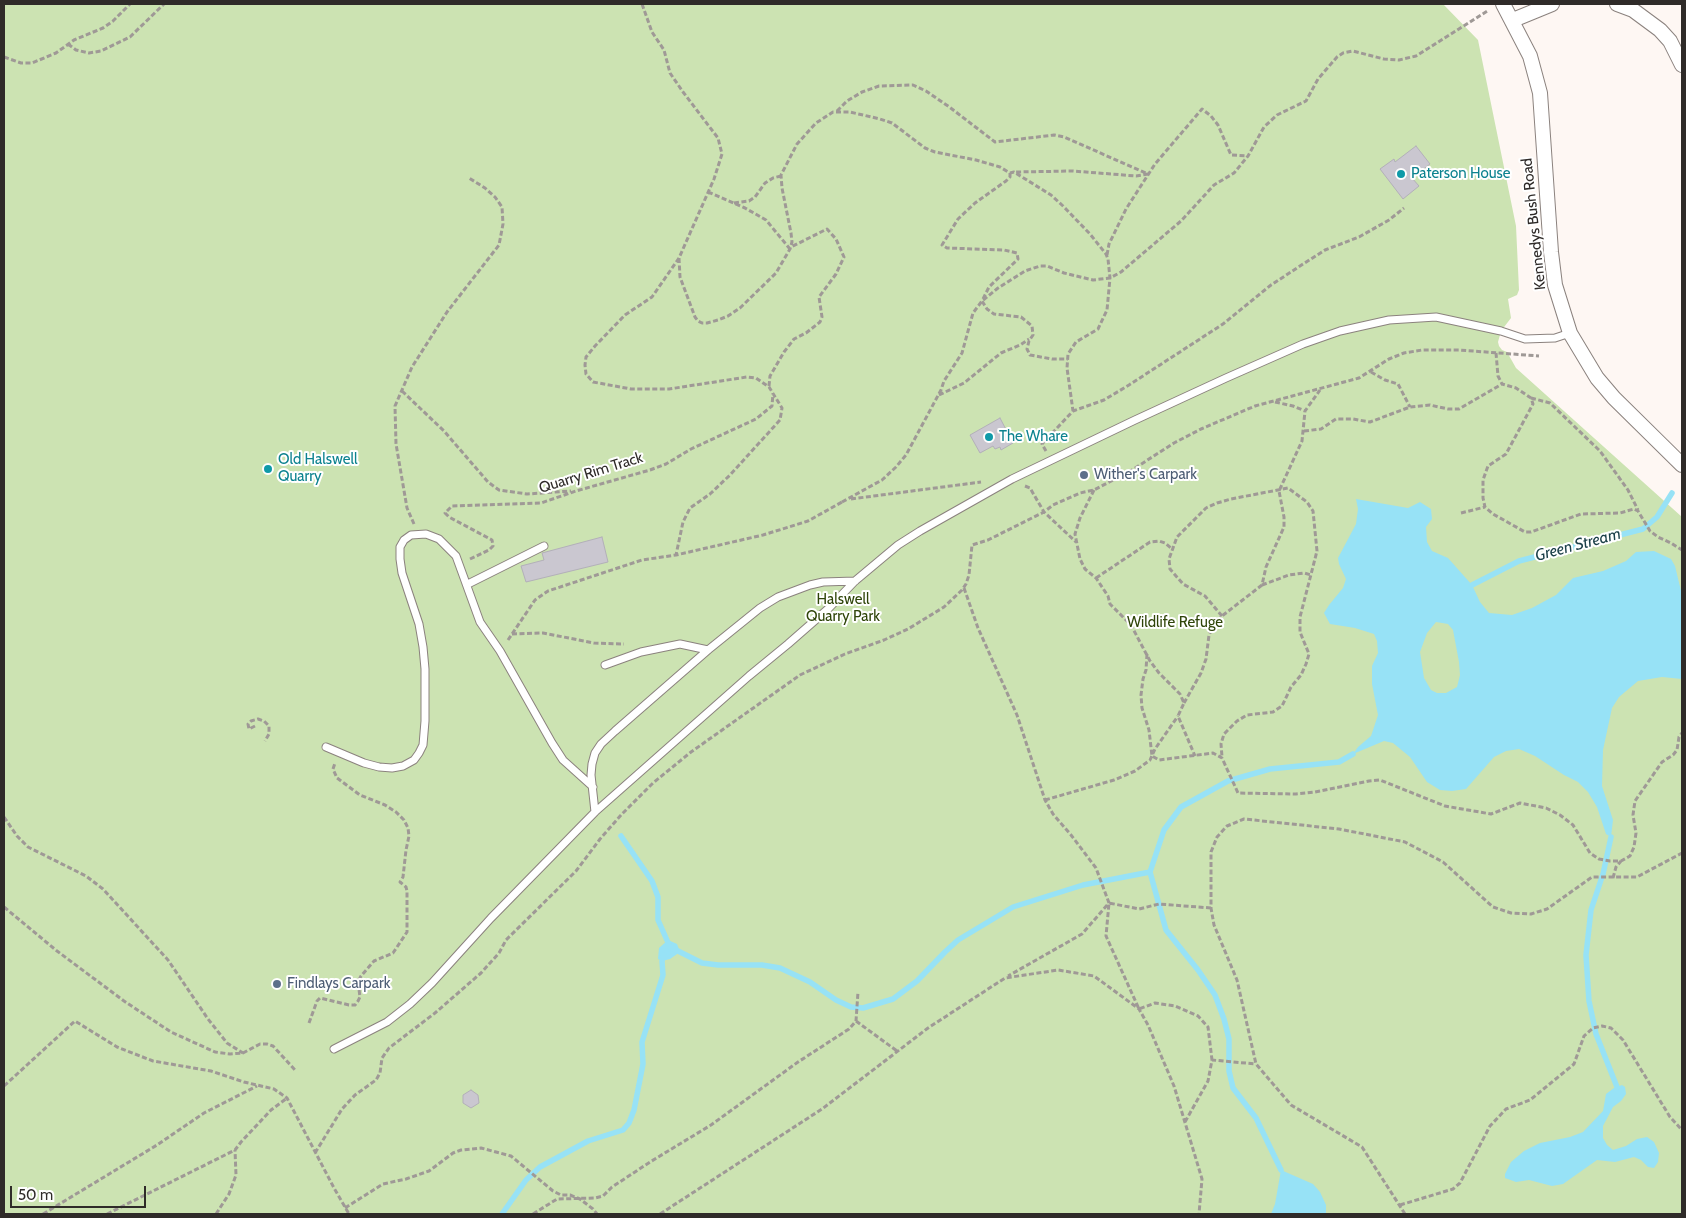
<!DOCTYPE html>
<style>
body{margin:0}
#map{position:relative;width:1686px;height:1218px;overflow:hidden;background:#fef7f3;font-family:Cabin,sans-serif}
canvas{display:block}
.frame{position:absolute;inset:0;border:5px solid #2f2b29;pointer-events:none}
.scale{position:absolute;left:10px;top:1186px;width:136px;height:22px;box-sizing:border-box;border:2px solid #2f2b29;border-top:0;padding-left:6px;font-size:15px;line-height:18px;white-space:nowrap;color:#2f2b29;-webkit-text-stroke:4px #fff;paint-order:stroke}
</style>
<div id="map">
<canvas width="1686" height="1218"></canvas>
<div class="frame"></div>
<div class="scale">50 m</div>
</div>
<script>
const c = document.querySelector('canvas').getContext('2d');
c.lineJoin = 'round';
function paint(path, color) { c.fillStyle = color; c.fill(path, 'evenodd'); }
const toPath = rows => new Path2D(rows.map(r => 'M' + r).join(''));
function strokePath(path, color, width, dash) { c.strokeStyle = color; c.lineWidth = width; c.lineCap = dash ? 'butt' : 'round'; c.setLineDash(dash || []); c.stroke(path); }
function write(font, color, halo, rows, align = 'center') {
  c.font = font + ' Cabin,sans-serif'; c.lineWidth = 4; c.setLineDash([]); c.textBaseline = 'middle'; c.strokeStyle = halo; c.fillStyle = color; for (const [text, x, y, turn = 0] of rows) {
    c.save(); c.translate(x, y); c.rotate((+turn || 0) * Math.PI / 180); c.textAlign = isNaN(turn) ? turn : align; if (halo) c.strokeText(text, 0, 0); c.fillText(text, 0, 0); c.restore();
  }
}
const green = toPath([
 [4,4,1443,4,1478,40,1516,226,1519,290,1517,295,1508,299,1511,318,1501,331,1498,342,1499,346,1502,350,1507,352,1516,368,1682,517,1682,1214,4,1214]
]);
const water = toPath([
 [1356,499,1408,508,1420,502,1431,509,1432,519,1426,527,1427,542,1432,551,1448,558,1472,585,1480,602,1489,613,1512,615,1532,608,1556,595,1573,578,1603,571,1626,561,1636,552,1654,551,1671,559,1675,566,1682,595,1682,679,1662,677,1638,681,1619,697,1612,708,1603,750,1602,786,1613,820,1611,837,1606,834,1597,807,1588,792,1578,782,1564,775,1535,756,1519,749,1506,751,1494,757,1466,789,1452,791,1440,790,1427,782,1410,757,1393,743,1384,741,1353,754,1358,747,1371,736,1378,715,1372,684,1372,666,1378,653,1377,641,1374,634,1355,628,1330,624,1324,613,1329,605,1343,588,1346,579,1339,564,1338,558,1356,524,1358,509],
 [1436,622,1448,624,1453,630,1459,662,1460,675,1457,687,1446,693,1437,693,1431,690,1424,678,1420,652,1427,633],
 [668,940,677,944,680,952,670,959,662,961,658,959,659,948],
 [1622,1085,1625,1087,1626,1094,1621,1101,1613,1107,1603,1126,1603,1138,1607,1145,1613,1150,1626,1146,1637,1139,1647,1137,1654,1142,1659,1153,1658,1162,1654,1168,1648,1167,1641,1160,1634,1157,1615,1162,1597,1160,1563,1184,1552,1186,1529,1180,1516,1182,1505,1178,1505,1174,1511,1162,1524,1151,1540,1143,1570,1137,1583,1132,1603,1111,1606,1094,1614,1088],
 [1281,1170,1313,1184,1320,1192,1326,1205,1326,1214,1271,1214,1275,1204]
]);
const stream = toPath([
 [1472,585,1519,561,1643,529,1657,517,1672,493],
 [621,836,652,881,658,897,658,920,670,947,702,963,718,965,762,965,780,968,810,982,836,1000,851,1007,863,1008,893,999,917,981,945,952,958,940,1013,907,1083,885,1150,872,1166,930,1198,970,1215,995,1224,1019,1229,1039,1229,1071,1233,1088,1256,1118,1281,1170],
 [1611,837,1603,874,1591,910,1586,955,1589,1001,1596,1034,1617,1087],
 [1150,872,1164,830,1181,807,1228,781,1270,769,1339,762,1353,754],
 [502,1214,526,1180,540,1167,588,1141,623,1130,629,1123,634,1110,643,1064,642,1042,663,975,662,961,664,955]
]);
const building = toPath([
 [1416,146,1430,164,1412,178,1419,186,1403,199,1380,169,1394,159,1395,162,1416,146],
 [1000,418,1013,443,1001,450,1000,447,995,449,993,446,980,453,970,435,1000,418],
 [602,537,608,562,526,582,521,566,544,560,542,553,602,537],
 [471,1090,478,1095,479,1103,471,1108,463,1103,463,1095,471,1090]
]);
const path = toPath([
 [642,4,652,32,664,50,670,73,683,92,718,138,722,154,714,179,679,258,652,297,625,315,595,346,586,357,585,365,586,374,593,382,631,389,669,389,747,377,756,378,769,387,782,408,780,420,730,475,710,494,690,508,683,522,676,555],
 [68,44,76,50,89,53,101,51,130,37,164,4],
 [4,57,21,63,32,63,56,53,74,40,103,28,113,21,130,4],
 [837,111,847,101,862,92,879,86,913,85,926,91,948,106,995,142,1054,135,1064,137,1148,174,1136,176,1073,171,1015,172],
 [1010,173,1010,177,1006,181,975,203,958,219,942,245,947,248,1004,250,1017,253,1018,259,989,287,982,301,987,309,994,314,1021,317,1032,326,1033,335,1029,341,1027,349,1030,355,1052,359,1068,359],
 [708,192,745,208,766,220,790,249],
 [734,203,749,201,755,197,765,183,773,178,781,176],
 [1107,255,1109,244,1126,209,1155,164,1202,109,1211,116,1218,125,1231,155,1248,156],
 [679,258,680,277,695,317,698,321,702,323,707,323,718,320,728,316,740,308,776,273,790,249,792,242,791,233,782,188,781,175,797,144,816,123,833,112,850,112,880,119,892,123,925,148,935,152,976,160,1000,167,1010,173,1014,172,1051,195,1063,206,1090,234,1106,254,1108,259,1110,278,1107,310,1098,329,1076,342,1068,354,1067,368,1073,411],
 [1496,353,1498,376,1502,384,1516,388,1531,398,1533,404,1506,454,1488,466,1483,480,1483,498,1485,507,1493,514,1525,532,1531,532,1581,514,1620,513,1634,509,1638,511,1650,531,1658,537,1671,543,1682,550],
 [1371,372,1385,380,1398,384,1410,407],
 [769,386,770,376,784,352,794,339,806,333,820,322,822,317,819,297,836,274,844,257,836,239,827,229,791,247],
 [402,391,444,431,488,482,499,490,527,494,571,491],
 [939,395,964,383,1001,353,1020,345,1029,339],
 [1531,398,1550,403,1600,451,1628,490,1638,510],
 [1275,402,1293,406,1305,411],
 [1304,431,1321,429,1336,419,1353,419,1370,422,1410,407,1430,405,1448,409,1459,409,1502,384],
 [1046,451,1042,444,1073,411,1104,400,1129,385,1223,324,1271,285,1300,266,1325,250,1359,237,1389,220,1404,208],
 [1025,486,1030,488,1044,512,1076,542],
 [1094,490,1080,518,1075,534,1080,559,1085,569,1096,578,1108,596,1110,604,1131,625,1150,661,1159,673,1180,694,1184,703,1178,716,1195,756],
 [851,499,981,482],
 [842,502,882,480,896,467,906,455,941,390,944,381,962,353,973,313,982,301,998,288,1025,271,1040,266,1047,266,1064,273,1093,280,1110,278,1121,272,1181,221,1214,185,1234,173,1248,156,1264,127,1277,115,1306,101,1318,79,1337,57,1343,53,1353,51,1384,59,1399,60,1416,56,1489,10],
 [1461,513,1485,507],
 [414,524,407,508,396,444,395,406,412,367,447,312,499,245,503,224,502,207,495,197,485,188,469,178],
 [470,559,489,550,493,546,492,540,449,517,445,513,452,506,541,503,576,491,650,470,666,464,691,449,756,419,772,406,773,393],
 [1096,578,1150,542,1159,541,1165,543,1172,549],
 [1262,585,1289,575,1304,573,1311,575],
 [964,588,978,628,1017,715,1045,800,1053,814,1071,835,1096,868,1109,903,1082,934,1008,976],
 [1222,616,1205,596,1183,584,1170,569,1169,559,1177,537,1206,508,1217,503,1231,499,1288,488,1307,502,1313,511,1317,551,1300,617,1300,632,1309,654,1306,664,1301,675,1291,687,1282,706,1273,712,1247,715,1237,721,1224,734,1221,744,1222,757],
 [512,634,543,633,594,643,624,644],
 [508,640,535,600,548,591,642,560,676,555,763,535,808,521,842,502],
 [1147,654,1146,670,1143,679,1141,695,1142,708,1149,730,1152,756,1159,760,1213,753,1222,758,1238,793,1296,794,1315,792,1369,781,1380,780,1445,806,1491,814,1520,803,1546,808,1560,815,1573,825,1590,853,1599,859,1610,861,1621,861,1630,856,1634,847,1636,833,1633,815,1635,801,1662,762,1673,755,1677,750,1679,737,1682,733],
 [1184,703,1201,673,1206,659,1209,635,1214,625,1222,616,1262,585,1266,567,1284,527,1284,517,1279,491,1302,441,1305,411,1320,390],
 [255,726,249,729,248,724,251,721,258,719,264,721,269,726,269,734,265,741],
 [1045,800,1114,780,1135,771,1150,760,1155,749,1178,716],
 [4,817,17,836,28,847,86,876,103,889,168,960,208,1019,227,1043,243,1053],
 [1613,878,1616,867,1621,861],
 [4,907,57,951,124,1001,171,1032,215,1052,230,1054,243,1053,260,1044,267,1044,273,1046,296,1071],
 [1211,908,1159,904,1139,909,1109,903,1106,936,1139,1009,1155,1003,1175,1006,1198,1016,1208,1027,1212,1060],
 [856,1021,897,1051],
 [309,1023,317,1001,320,998,349,1005,355,1005,358,1001,360,997,358,982,361,976,374,961,393,953,407,932,407,891,406,887,400,882,403,877,406,850,409,836,408,828,404,820,396,812,385,805,360,795,337,778,333,769,335,763],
 [4,1086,75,1021,117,1047,153,1061,211,1071,244,1082,274,1089,287,1098,334,1188,349,1214],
 [1185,1122,1208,1081,1212,1060,1256,1064],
 [315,1153,342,1109,355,1095,376,1080,380,1073,382,1058,389,1048,435,1013,481,973,499,953,506,940,576,871,600,839,622,814,653,783,691,752,800,675,845,654,884,640,908,629,944,607,962,590,966,584,969,575,972,545,988,540,1044,512,1053,505,1080,493,1094,490,1132,470,1174,443,1201,429,1255,406,1359,378,1389,359,1404,353,1422,350,1459,350,1539,356],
 [1400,1205,1453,1189,1460,1183,1490,1126,1506,1109,1530,1100,1574,1064,1584,1036,1593,1028,1602,1026,1611,1028,1623,1040,1670,1117,1682,1130],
 [345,1208,383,1184,406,1179,429,1171,453,1153,461,1150,481,1148,511,1156,553,1191,561,1195,570,1195,580,1199,593,1209,597,1214],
 [43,1214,157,1145,204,1113,257,1086],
 [107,1214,235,1150,241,1142,271,1110,287,1098],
 [216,1214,229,1194,236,1175,235,1150],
 [533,1214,557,1199,595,1198,603,1196,612,1187,650,1162,711,1125,798,1062,849,1029,856,1021,858,992],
 [660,1214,822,1109,928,1028,1005,978,1058,970,1094,976,1139,1009,1148,1025,1174,1086,1202,1179,1199,1214],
 [1405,1214,1362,1147,1291,1105,1256,1064,1237,980,1214,925,1211,908,1211,852,1217,837,1227,826,1244,819,1339,829,1405,842,1443,862,1493,907,1511,913,1531,914,1547,909,1592,877,1637,877,1682,853]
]);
const lane = toPath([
 [468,584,544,546],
 [605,665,641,652,680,644,708,650],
 [326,747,364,763,379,767,392,768,403,766,414,760,419,753,423,745,425,721,425,669,423,647,419,624,402,573,400,559,400,547,404,540,411,535,426,534,439,539,456,556,480,622,500,651,552,743,563,760,593,787],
 [595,812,591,775,592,764,595,753,601,744,615,731,708,650,760,608,778,597,810,585,823,582,855,581],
 [334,1049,387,1022,410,1004,432,983,491,918,595,812,749,676,788,644,828,609,855,581,898,545,920,531,1012,479,1135,420,1226,378,1303,344,1340,331,1389,320,1436,317,1501,331,1525,339,1555,338,1570,333]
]);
const street = toPath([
 [1503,4,1530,56,1540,93,1551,252,1555,285,1570,333,1597,378,1614,398,1682,465],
 [1617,4,1633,10,1660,30,1670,41,1682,65],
 [1513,20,1552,4]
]);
const markers = [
 [1401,174,5,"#0f9aa8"],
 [989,437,5,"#0f9aa8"],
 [268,469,5,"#0f9aa8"],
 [1084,475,5,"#5c6f8a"],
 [277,984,5,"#5c6f8a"]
];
const cultureNames = [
 ["Paterson House",1411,174],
 ["The Whare",999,437],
 ["Old Halswell",278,460],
 ["Quarry",278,477]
];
const streetNames = [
 ["Kennedys Bush Road",1534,224,-96],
 ["Quarry Rim Track",591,473,-17]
];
const serviceNames = [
 ["Wither's Carpark",1094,475],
 ["Findlays Carpark",287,984]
];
const parkNames = [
 ["Halswell",843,600],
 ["Quarry Park",843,617],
 ["Wildlife Refuge",1175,623]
];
const waterNames = [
 ["Green Stream",1578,545,-15]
];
paint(green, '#cce3b2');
paint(water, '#97e2f6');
strokePath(stream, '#97e2f6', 5.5);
paint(building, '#cac7d0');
strokePath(building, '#b3b0b9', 1);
strokePath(lane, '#8b827e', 9);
strokePath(street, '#8b827e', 16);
strokePath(path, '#9f9996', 3, [5, 2.5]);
strokePath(lane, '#fff', 7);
strokePath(street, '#fff', 14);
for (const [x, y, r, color] of markers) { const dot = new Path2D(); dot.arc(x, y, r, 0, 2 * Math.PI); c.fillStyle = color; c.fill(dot); strokePath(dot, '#fff', 2); }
write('15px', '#0d838f', '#fff', cultureNames, 'left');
write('15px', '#2f2b29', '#fff', streetNames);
write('15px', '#4e5e75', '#fff', serviceNames, 'left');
write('15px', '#2f4509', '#fff', parkNames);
write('italic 16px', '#1c4049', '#fff', waterNames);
</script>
